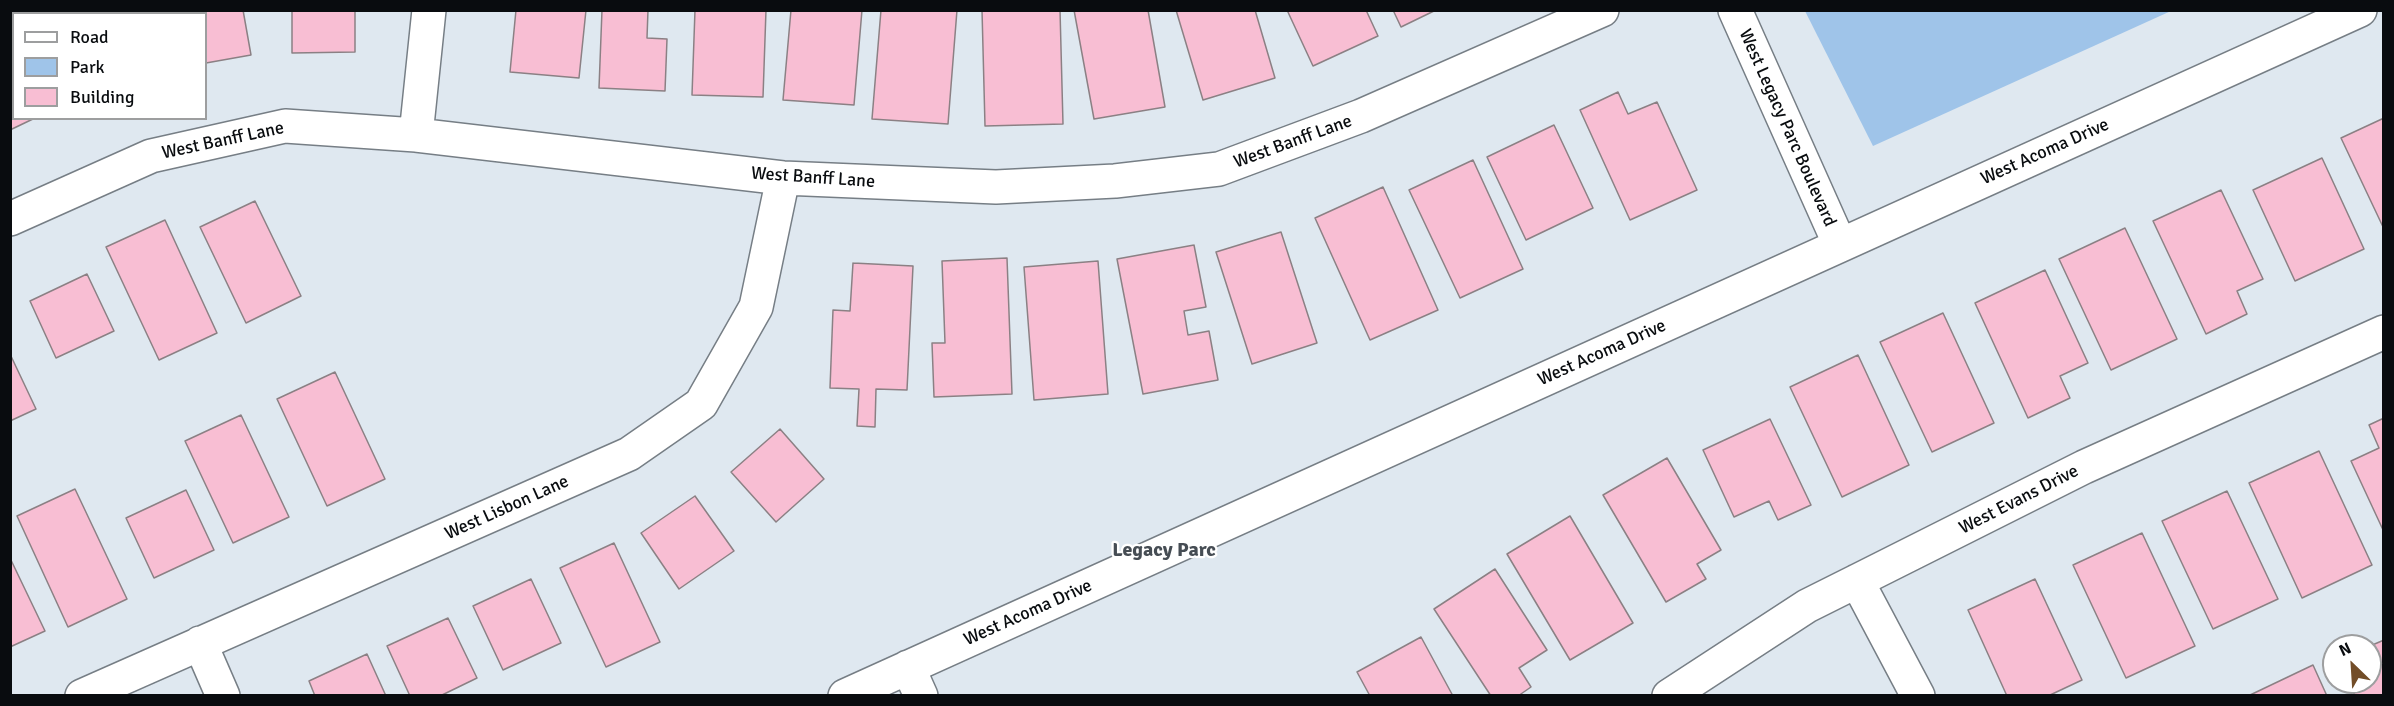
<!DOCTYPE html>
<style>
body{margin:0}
#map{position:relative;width:2394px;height:706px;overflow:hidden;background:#dfe8f0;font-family:Signika,sans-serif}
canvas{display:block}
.frame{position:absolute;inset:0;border:12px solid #090c0f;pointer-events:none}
.legend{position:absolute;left:12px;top:12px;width:195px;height:108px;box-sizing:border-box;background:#fff;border:2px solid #9d9e9f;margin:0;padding:8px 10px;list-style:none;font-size:18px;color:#090c0f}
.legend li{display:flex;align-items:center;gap:12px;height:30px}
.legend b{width:30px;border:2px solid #9d9e9f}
.north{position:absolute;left:2322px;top:634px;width:60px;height:60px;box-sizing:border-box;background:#fff;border:2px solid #9d9e9f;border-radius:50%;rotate:335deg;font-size:16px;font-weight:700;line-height:24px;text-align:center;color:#090c0f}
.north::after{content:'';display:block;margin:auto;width:21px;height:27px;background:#724d28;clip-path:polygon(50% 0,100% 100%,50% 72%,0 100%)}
</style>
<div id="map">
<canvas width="2394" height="706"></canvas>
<div class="frame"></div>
<ul class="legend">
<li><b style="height:8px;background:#fff"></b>Road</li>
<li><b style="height:16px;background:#9fc4e9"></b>Park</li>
<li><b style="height:16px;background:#f8bed3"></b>Building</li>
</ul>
<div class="north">N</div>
</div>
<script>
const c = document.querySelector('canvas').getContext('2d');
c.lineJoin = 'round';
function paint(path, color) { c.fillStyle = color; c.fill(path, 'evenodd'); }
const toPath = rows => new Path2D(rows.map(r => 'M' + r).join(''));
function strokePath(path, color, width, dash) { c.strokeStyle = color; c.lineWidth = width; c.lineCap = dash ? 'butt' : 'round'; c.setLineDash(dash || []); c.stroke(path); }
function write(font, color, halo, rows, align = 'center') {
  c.font = font + ' Signika,sans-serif'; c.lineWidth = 4.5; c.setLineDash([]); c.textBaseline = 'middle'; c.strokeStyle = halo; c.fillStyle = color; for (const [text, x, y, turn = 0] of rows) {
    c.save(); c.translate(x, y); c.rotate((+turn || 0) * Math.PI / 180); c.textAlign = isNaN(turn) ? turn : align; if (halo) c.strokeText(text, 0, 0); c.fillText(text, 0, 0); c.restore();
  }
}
const green = toPath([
 [1805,11,2171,11,1873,146]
]);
const building = toPath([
 [10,10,21,10,23,14,14,14,14,118,35,118,10,130,10,10],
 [70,10,140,10,141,14,71,14,70,10],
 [178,10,243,10,251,55,206,63,206,14,178,14,178,10],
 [292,10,355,10,355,52,292,53,292,10],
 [516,10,586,10,579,78,510,72,516,10],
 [602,10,648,10,647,38,667,39,665,91,599,88,602,10],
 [695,10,766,10,763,97,692,95,695,10],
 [791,10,862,10,854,105,783,100,791,10],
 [881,10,957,10,948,124,872,119,881,10],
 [982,10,1060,10,1063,124,985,126,982,10],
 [1074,10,1148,10,1165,107,1094,119,1074,10],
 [1176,10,1255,10,1275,78,1203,100,1176,10],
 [1287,10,1366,10,1378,36,1313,66,1287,10],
 [1393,10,1436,10,1401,27,1393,10],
 [1618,92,1628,114,1657,102,1697,190,1630,220,1580,110,1618,92],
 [2384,118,2384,229,2341,138,2384,118],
 [1554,125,1593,208,1526,240,1487,157,1554,125],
 [2322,158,2364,249,2295,281,2253,190,2322,158],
 [1473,160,1523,269,1460,298,1409,190,1473,160],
 [1383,187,1438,310,1370,340,1315,218,1383,187],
 [2221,190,2263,279,2237,291,2247,314,2206,334,2153,221,2221,190],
 [255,201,301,296,246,323,200,227,255,201],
 [165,220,217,333,159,360,106,247,165,220],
 [2125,228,2177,339,2111,370,2059,259,2125,228],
 [1281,232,1317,343,1252,364,1216,252,1281,232],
 [1194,245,1206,307,1184,311,1188,335,1209,331,1218,380,1143,394,1117,259,1194,245],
 [1007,258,1012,394,934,397,932,343,945,343,942,261,1007,258],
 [1098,261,1108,394,1034,400,1024,267,1098,261],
 [853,263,913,266,907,390,876,389,875,427,857,426,859,389,830,388,833,310,850,311,853,263],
 [2045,270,2088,363,2060,376,2070,398,2028,418,1975,303,2045,270],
 [87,274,114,331,56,358,30,301,87,274],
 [1943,313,1994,423,1932,452,1880,342,1943,313],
 [10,354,36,409,10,421,10,354],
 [1858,355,1909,465,1842,497,1790,387,1858,355],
 [335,372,385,479,327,506,277,399,335,372],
 [241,415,289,517,233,543,185,441,241,415],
 [2384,418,2384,532,2351,461,2379,448,2369,425,2384,418],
 [1770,419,1811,505,1778,520,1769,501,1734,517,1703,450,1770,419],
 [780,429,824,479,776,522,731,472,780,429],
 [2319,451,2372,565,2302,598,2249,483,2319,451],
 [1667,458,1721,550,1697,564,1706,579,1666,602,1603,495,1667,458],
 [75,489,127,599,68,627,17,516,75,489],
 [186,490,214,550,154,578,126,518,186,490],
 [2227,491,2278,599,2213,629,2162,521,2227,491],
 [695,496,734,551,679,589,641,533,695,496],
 [1570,516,1633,623,1570,660,1507,554,1570,516],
 [2142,533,2195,646,2126,678,2073,565,2142,533],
 [614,543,660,642,606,667,560,568,614,543],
 [10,558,45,631,10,647,10,558],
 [1495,569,1547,650,1519,668,1531,687,1518,696,1491,696,1434,609,1495,569],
 [531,579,561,643,503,670,473,606,531,579],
 [2035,579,2082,680,2048,696,2007,696,1968,610,2035,579],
 [448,618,477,678,440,696,410,696,387,646,448,618],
 [1421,637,1453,696,1370,696,1357,672,1421,637],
 [2384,640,2384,696,2355,696,2349,682,2370,682,2370,646,2384,640],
 [367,654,386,696,315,696,309,681,367,654],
 [2313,665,2327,696,2248,696,2313,665]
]);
const minor = toPath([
 [1735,10,1840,245],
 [416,135,429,10],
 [10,219,151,156,285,126,416,135,783,178,996,187,1115,181,1219,169,1361,116,1602,10],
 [1857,581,1918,696],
 [200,643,223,696],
 [908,667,921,696],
 [82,696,629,454,701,404,756,307,783,178],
 [845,696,2360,10],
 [1669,696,1807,606,1857,581,2084,467,2384,332]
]);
const streetNames = [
 ["West Legacy Parc Boulevard",1787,128,66],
 ["West Banff Lane",223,141,-12],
 ["West Banff Lane",1293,142,-20],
 ["West Acoma Drive",2045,152,-24],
 ["West Banff Lane",813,178,4],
 ["West Acoma Drive",1602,353,-24],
 ["West Evans Drive",2019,500,-27],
 ["West Lisbon Lane",507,508,-24],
 ["West Acoma Drive",1028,613,-24]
];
const neighbourhoodNames = [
 ["Legacy Parc",1164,551]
];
paint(green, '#9fc4e9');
paint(building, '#f8bed3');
strokePath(building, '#8b8084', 1.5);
strokePath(minor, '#767e85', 36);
strokePath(minor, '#fff', 33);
write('18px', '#090c0f', '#fff', streetNames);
write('bold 20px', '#464d54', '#fff', neighbourhoodNames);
</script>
